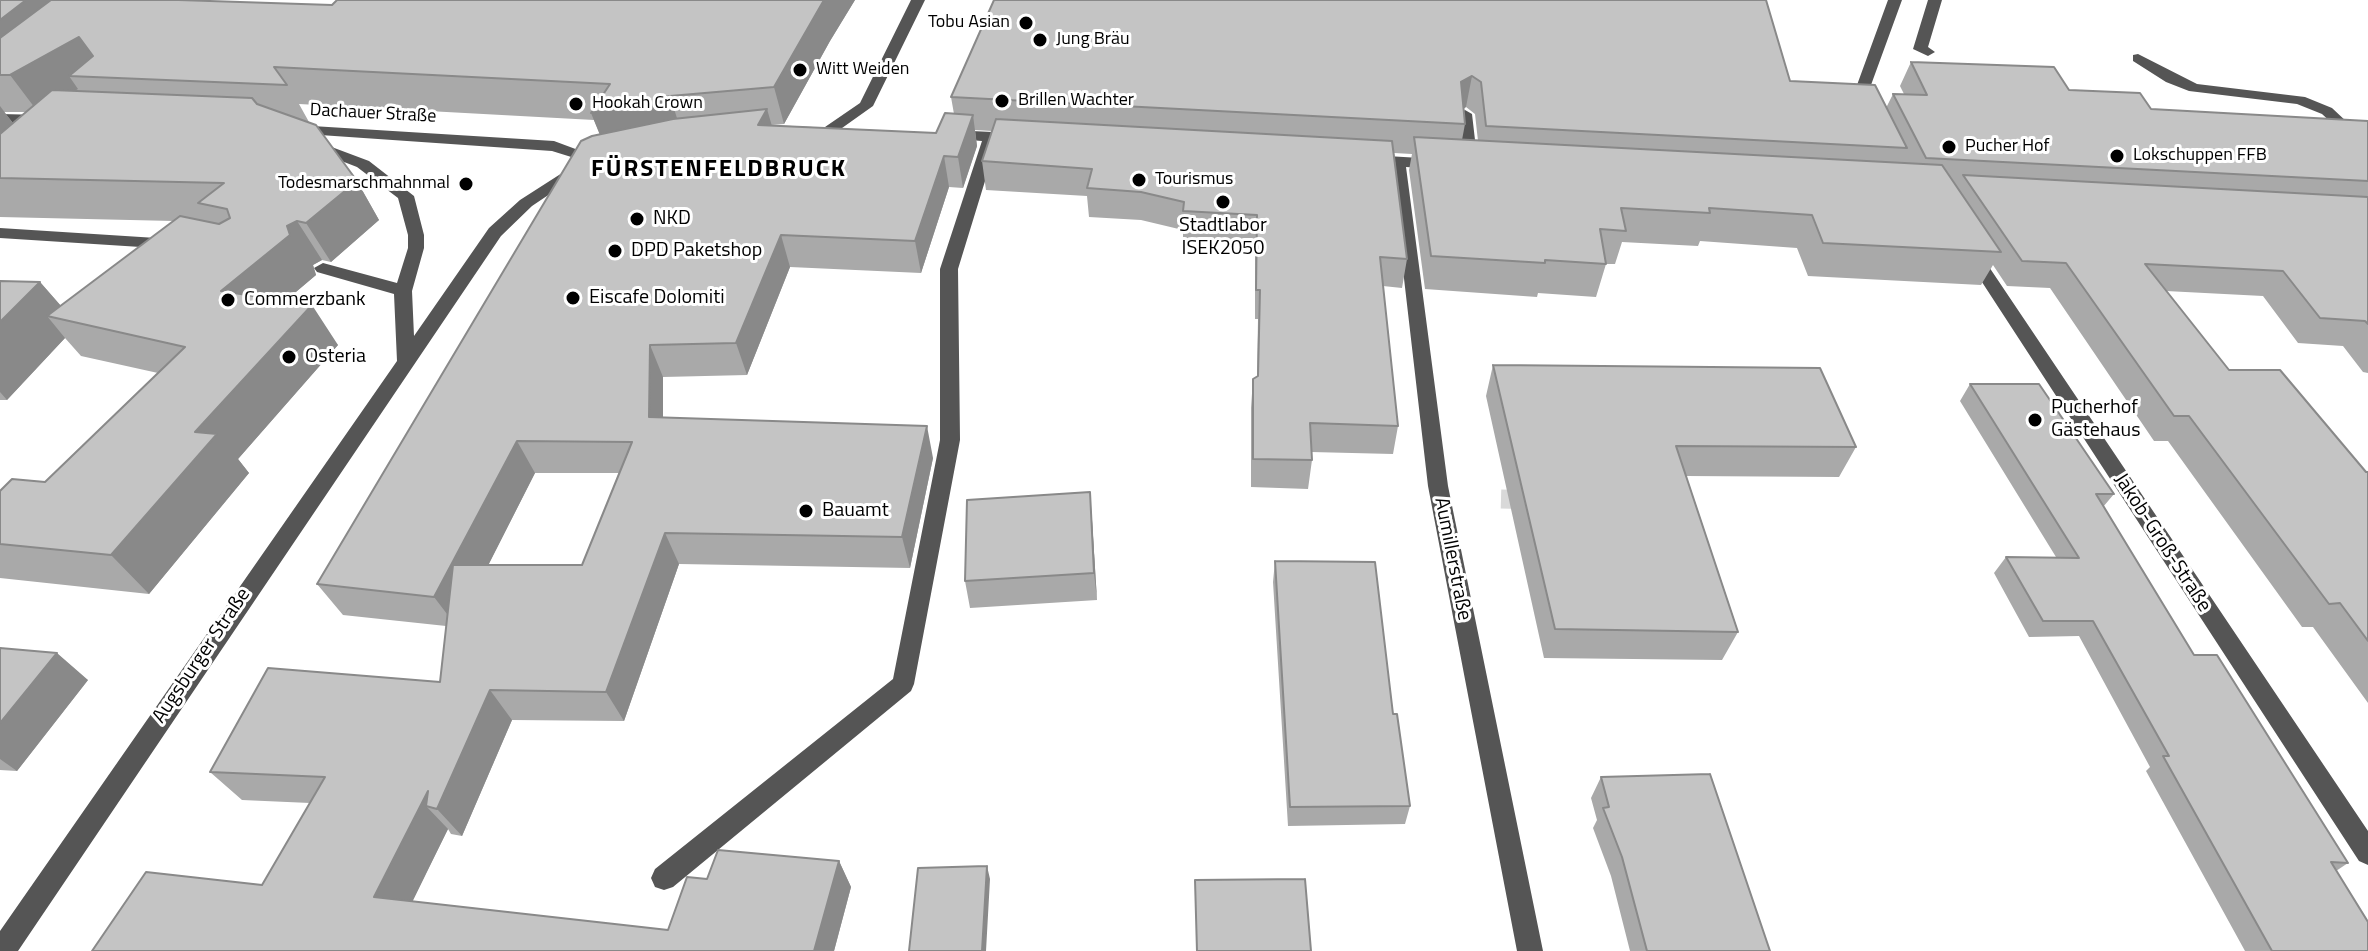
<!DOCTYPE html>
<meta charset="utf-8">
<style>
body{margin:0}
canvas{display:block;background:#fff}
</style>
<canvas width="2368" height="951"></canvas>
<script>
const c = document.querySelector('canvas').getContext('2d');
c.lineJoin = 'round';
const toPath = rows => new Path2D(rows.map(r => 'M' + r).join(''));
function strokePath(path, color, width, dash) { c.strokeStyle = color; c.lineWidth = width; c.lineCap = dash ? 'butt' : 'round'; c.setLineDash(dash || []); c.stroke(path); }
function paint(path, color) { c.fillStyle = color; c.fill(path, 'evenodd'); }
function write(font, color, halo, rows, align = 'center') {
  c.font = font + ' "Titillium Web",sans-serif'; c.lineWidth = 6; c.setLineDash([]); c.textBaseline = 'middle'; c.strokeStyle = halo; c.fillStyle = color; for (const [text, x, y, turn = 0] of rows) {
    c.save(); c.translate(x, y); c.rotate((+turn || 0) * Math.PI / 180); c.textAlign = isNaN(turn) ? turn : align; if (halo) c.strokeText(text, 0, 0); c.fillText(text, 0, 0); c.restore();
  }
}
const minorTunnel = toPath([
 [1501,499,1537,500]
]);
const minor = toPath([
 [911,0,925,0,873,106,835,133,825,133,825,127,860,103,911,0],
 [1888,0,1902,0,1871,85,1870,101,1874,110,1867,114,1862,113,1856,101,1857,85,1888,0],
 [1928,0,1942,0,1928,47,1935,52,1928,56,1913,49,1928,0],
 [2138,54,2197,84,2305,97,2332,108,2348,123,2340,128,2335,126,2322,114,2297,104,2189,91,2166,82,2133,61,2133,55,2138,54],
 [1465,110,1472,114,1478,166,1470,171,1462,166,1458,114,1465,110],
 [0,114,44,115,52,120,44,125,0,122,0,114],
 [296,125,554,141,605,160,597,165,552,151,291,133,288,130,296,125],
 [950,130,1014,133,1022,138,1014,143,997,142,958,269,960,440,914,684,911,691,673,887,664,890,655,887,651,878,655,869,893,679,940,440,940,269,982,141,945,138,942,135,950,130],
 [313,140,369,161,414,196,424,235,424,248,412,291,414,336,489,228,520,200,573,166,579,164,587,169,532,206,501,236,18,951,0,951,0,931,397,361,394,294,317,272,314,268,323,263,397,283,408,248,408,235,398,198,357,167,308,148,308,142,313,140],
 [1370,155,1437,159,1445,164,1437,169,1406,167,1448,486,1543,951,1517,951,1428,486,1391,166,1364,163,1362,160,1370,155],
 [0,228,172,239,180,244,172,249,0,238,0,228],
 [1973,251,1979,252,2368,831,2368,865,2359,861,1965,256,1973,251]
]);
const wall = toPath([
 [0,0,332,5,337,0,855,0,830,41,784,124,772,125,936,133,954,114,951,97,994,0,1790,81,1886,108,1893,94,1904,94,1900,86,1911,62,2069,90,2151,109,2368,121,2368,373,2363,372,2343,346,2298,343,2263,296,2166,291,2229,370,2366,472,2368,472,2368,703,2313,627,2302,627,2168,441,2154,441,2050,288,2007,286,1993,265,1981,285,1808,276,1797,248,1700,241,1698,246,1622,242,1615,264,1606,264,1596,297,1538,293,1537,297,1425,289,1409,170,1412,154,1394,153,1407,259,1402,288,1383,286,1398,426,1393,454,1311,452,1312,460,1308,489,1251,487,1251,408,1253,379,1257,376,1258,319,1255,319,1255,244,1183,240,1183,230,1141,220,1089,217,1087,196,986,190,982,161,992,131,975,130,977,146,963,188,949,187,921,273,790,267,747,375,663,377,663,418,933,458,910,568,679,564,624,721,512,720,462,836,451,834,448,829,412,901,668,930,707,879,839,861,851,887,834,951,262,885,310,803,242,800,210,772,440,682,446,626,343,615,317,584,600,134,594,120,299,104,309,122,357,181,379,220,331,262,322,260,313,265,316,275,285,301,338,345,238,459,249,473,149,594,0,578,0,491,45,482,158,373,81,356,65,338,7,400,0,400,0,281,40,282,61,306,174,221,0,217],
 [1466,107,1475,114,1478,141,1462,140,1465,124,1463,109],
 [4,112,26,112,13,123],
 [535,473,619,473,582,565,488,565],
 [1493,365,1856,447,1839,477,1686,476,1738,632,1722,660,1544,658,1486,396],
 [1970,384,2114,494,2103,507,2194,655,2348,863,2336,871,2368,951,2245,951,2146,771,2150,767,2079,636,2029,637,1994,573,2006,557,2056,557,1960,401],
 [1092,520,1097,600,970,608,965,581],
 [1275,561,1393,714,1410,806,1405,824,1288,826,1273,582],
 [0,648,88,680,17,771,0,770],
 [1601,777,1770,951,1630,951,1611,876,1593,828,1597,820,1591,798]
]);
const shadedWall = toPath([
 [19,0,82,0,0,75,0,20],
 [824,0,855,0,830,41,784,124,774,87],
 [79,37,105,74,69,76,78,89,38,112,10,75],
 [1472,76,1466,107,1455,114,1461,82],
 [670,96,682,134,606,150,591,113],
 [0,106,15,126,0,134],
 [767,109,776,140,758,125],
 [973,115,977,146,963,188,958,157],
 [944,156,949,187,921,273,915,241],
 [357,181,379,220,331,262,306,223],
 [297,221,322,260,313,265,316,275,250,331,221,291,287,226],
 [781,235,790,267,747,375,736,343],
 [40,282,75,322,47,316,65,338,7,400,0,392,0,322],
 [312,305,338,345,238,459,249,473,149,594,111,555,195,432],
 [650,345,663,377,663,449,649,417],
 [927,426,933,458,910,568,902,537],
 [517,441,535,473,457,627,434,597],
 [1090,492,1092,520,1097,600,1094,573],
 [665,533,679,564,624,721,606,692],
 [57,653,88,680,17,771,0,759,0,723],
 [490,690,512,720,462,836,437,809,426,806,448,829,402,923,374,897,428,791],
 [839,861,851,887,834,951,814,951],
 [987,866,990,879,986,951,982,951]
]);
const building = toPath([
 [0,0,26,0,0,20,0,0],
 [51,0,179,0,332,5,337,0,824,0,774,87,670,96,591,113,610,84,274,67,287,85,69,76,93,56,79,37,10,75,0,75,0,38,51,0],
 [994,0,1766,0,1790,81,1875,85,1907,148,1486,126,1481,82,1472,76,1461,82,1465,124,951,97,994,0],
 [1911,62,2054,67,2069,90,2140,93,2151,109,2368,121,2368,181,1926,158,1893,94,1927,95,1911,62],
 [52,90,252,98,257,104,316,125,357,181,306,223,297,221,287,226,290,235,221,291,312,305,195,432,217,434,111,555,0,544,0,491,12,479,45,482,185,347,47,316,180,216,219,224,230,218,227,209,198,203,224,183,0,178,0,134,52,90],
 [767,109,758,125,936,133,945,113,973,115,958,157,944,156,915,241,781,235,736,343,650,345,649,417,927,426,902,537,665,533,606,692,490,690,437,809,426,806,428,791,374,897,668,930,687,877,707,879,718,850,839,861,814,951,92,951,146,872,262,885,325,777,210,772,268,668,440,682,453,565,582,565,632,442,517,441,434,597,317,584,581,141,592,136,673,119,767,109],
 [996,119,1392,141,1407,259,1380,257,1398,426,1310,423,1312,460,1253,459,1253,379,1258,376,1260,290,1256,290,1257,215,1183,211,1184,202,1141,192,1087,188,1092,169,982,161,996,119],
 [1414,137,1942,165,2001,252,1823,243,1812,215,1709,208,1710,213,1621,208,1626,231,1600,229,1606,264,1545,260,1545,263,1431,256,1414,137],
 [1963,175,2368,197,2368,324,2365,321,2320,318,2283,271,2145,264,2229,370,2280,370,2366,472,2368,472,2368,641,2340,603,2329,604,2189,416,2174,416,2066,263,2022,261,1963,175],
 [0,281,40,282,0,322,0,281],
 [1493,365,1820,368,1856,447,1676,446,1738,632,1555,629,1493,365],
 [1970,384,2039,384,2114,494,2096,494,2194,655,2217,655,2348,863,2331,862,2368,922,2368,951,2272,951,2163,756,2169,756,2093,621,2043,621,2006,557,2079,558,1970,384],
 [1090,492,1094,573,965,581,967,500,1090,492],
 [1275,561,1375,562,1393,714,1397,714,1410,806,1290,807,1275,561],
 [0,648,57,653,0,723,0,648],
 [1710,774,1770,951,1647,951,1622,857,1603,808,1609,807,1601,777,1710,774],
 [987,866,982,951,909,951,918,868,987,866],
 [1305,879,1311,951,1197,951,1195,880,1305,879]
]);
const markers = [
 [1026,23,8,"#000"],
 [1040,40,8,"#000"],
 [800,70,8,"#000"],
 [1002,101,8,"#000"],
 [576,104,8,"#000"],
 [1949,147,8,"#000"],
 [2117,156,8,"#000"],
 [1139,180,8,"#000"],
 [466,184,8,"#000"],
 [1223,202,8,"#000"],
 [637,219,8,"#000"],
 [615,251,8,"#000"],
 [573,298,8,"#000"],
 [228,300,8,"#000"],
 [289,357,8,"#000"],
 [2035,420,8,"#000"],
 [806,511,8,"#000"]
];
const farPoinames = [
 ["Tobu Asian",1010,23,"right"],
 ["Jung Bräu",1056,40],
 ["Witt Weiden",816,70],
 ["Brillen Wachter",1018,101],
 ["Hookah Crown",592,104],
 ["Pucher Hof",1965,147],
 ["Lokschuppen FFB",2133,156],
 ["Tourismus",1155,180],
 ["Todesmarschmahnmal",450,184,"right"]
];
const farStreetnames = [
 ["Dachauer Straße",373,114,3]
];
const poiNames = [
 ["NKD",653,219],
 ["Stadtlabor",1223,226,"center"],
 ["ISEK2050",1223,249,"center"],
 ["DPD Paketshop",631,251],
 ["Eiscafe Dolomiti",589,298],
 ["Commerzbank",244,300],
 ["Osteria",305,357],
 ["Pucherhof",2051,408],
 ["Gästehaus",2051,431],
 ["Bauamt",822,511]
];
const streetNames = [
 ["Jakob-Groß-Straße",2162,543,57],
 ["Aumillerstraße",1452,559,79],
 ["Augsburger Straße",202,656,-56]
];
const farDistrictnames = [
 ["FÜRSTENFELDBRUCK",719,170]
];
strokePath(minorTunnel, '#d9d9d9', 19, [19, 9]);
paint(minor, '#555');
paint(wall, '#a9a9a9');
paint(shadedWall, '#898989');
paint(building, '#c4c4c4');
strokePath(building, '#898989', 2);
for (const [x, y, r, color] of markers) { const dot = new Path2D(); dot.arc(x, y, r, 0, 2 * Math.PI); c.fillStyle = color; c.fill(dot); strokePath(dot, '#fff', 3); }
write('18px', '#000', '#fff', farPoinames, 'left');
write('18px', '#000', '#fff', farStreetnames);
write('20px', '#000', '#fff', poiNames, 'left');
write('20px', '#000', '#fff', streetNames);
c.letterSpacing = '2px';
write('bold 24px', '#000', '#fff', farDistrictnames);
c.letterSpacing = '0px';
</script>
